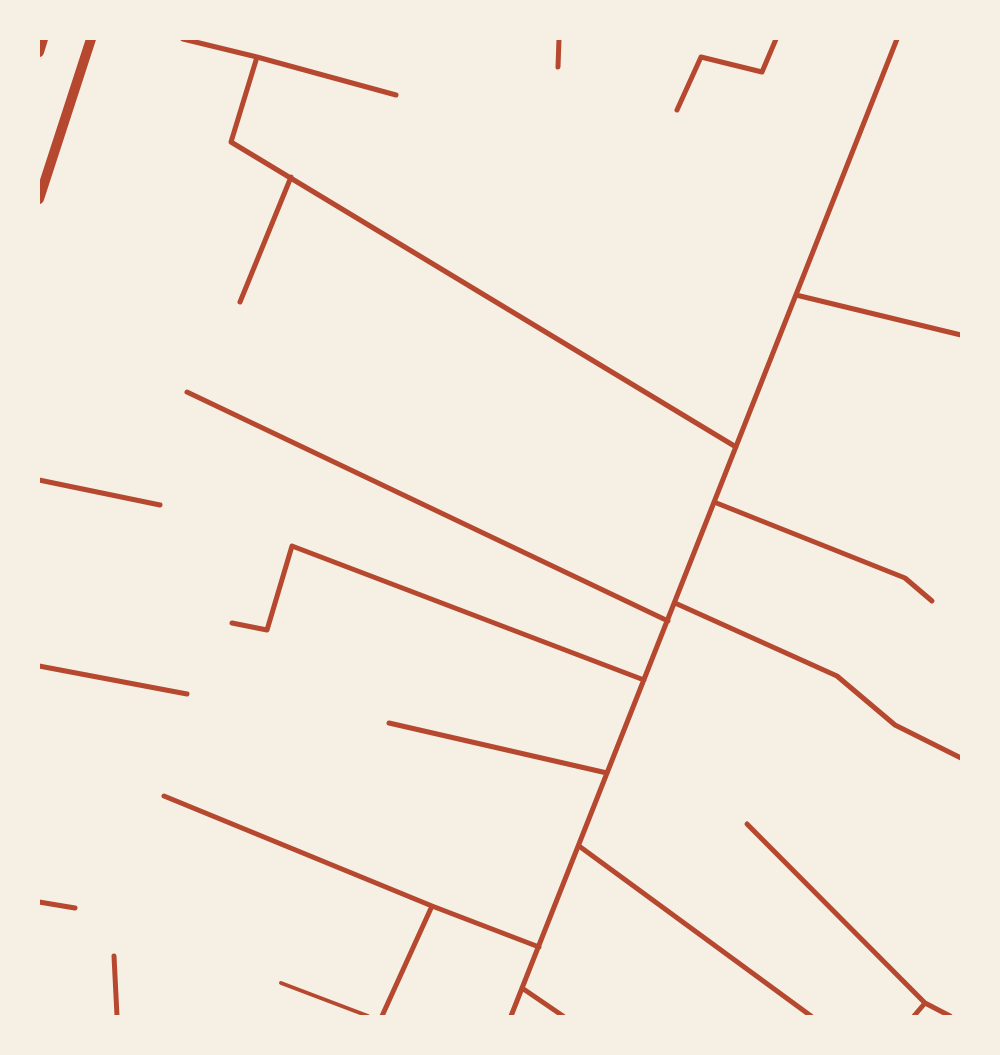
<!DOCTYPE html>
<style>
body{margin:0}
#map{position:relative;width:1000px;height:1055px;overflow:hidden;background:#f6efe4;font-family:"PT Serif",serif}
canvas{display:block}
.frame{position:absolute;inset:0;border:40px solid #f6efe4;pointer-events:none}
</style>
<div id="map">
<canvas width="1000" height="1055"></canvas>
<div class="frame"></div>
</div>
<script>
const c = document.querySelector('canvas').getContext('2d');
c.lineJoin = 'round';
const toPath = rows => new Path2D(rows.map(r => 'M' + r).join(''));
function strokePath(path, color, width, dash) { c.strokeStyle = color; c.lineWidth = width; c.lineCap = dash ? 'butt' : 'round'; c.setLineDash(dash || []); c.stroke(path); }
const service = toPath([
 [281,983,368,1016]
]);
const minor = toPath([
 [183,39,257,57,396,95],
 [257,57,231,142,736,447],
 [558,67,559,39],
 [677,110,701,57,762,72,776,39],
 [796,295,961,335],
 [240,302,291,177],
 [187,392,668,621],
 [39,480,160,505],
 [714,502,905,578,932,601],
 [675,603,837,676,895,725,961,758],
 [232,623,267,630,292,546,644,680],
 [39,666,187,694],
 [389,723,607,773],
 [164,796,432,906,539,947],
 [747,824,925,1003,950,1016],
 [579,846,811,1016],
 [39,902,75,908],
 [114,956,117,1016],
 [522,988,563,1016],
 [382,1016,432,906],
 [511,1016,897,39],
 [914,1016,925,1003]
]);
const secondary = toPath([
 [39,52,43,39],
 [39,199,91,39]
]);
strokePath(service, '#b5482f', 4);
strokePath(minor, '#b5482f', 5);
strokePath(secondary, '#b5482f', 10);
</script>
